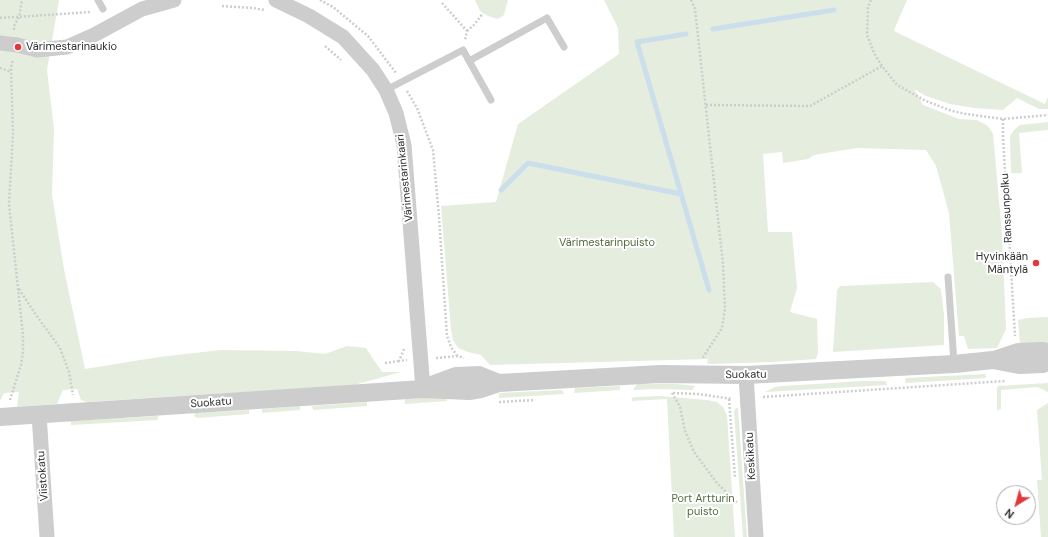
<!DOCTYPE html>
<meta charset="utf-8">
<style>
body{margin:0}
#map{position:relative;width:1048px;height:537px;overflow:hidden;background:#fff;font-family:"DM Sans",sans-serif}
canvas{display:block}
.north{position:absolute;left:996px;top:485px;width:40px;height:40px;box-sizing:border-box;background:#fff;border:1px solid #acacac;border-radius:50%;rotate:217deg;font-size:11px;font-weight:700;line-height:16px;text-align:center;color:#303030}
.north::after{content:'';display:block;margin:auto;width:14px;height:18px;background:#e1383d;clip-path:polygon(50% 0,100% 100%,50% 72%,0 100%)}
</style>
<div id="map">
<canvas width="1048" height="537"></canvas>
<div class="north">N</div>
</div>
<script>
const c = document.querySelector('canvas').getContext('2d');
c.lineJoin = 'round';
function paint(path, color) { c.fillStyle = color; c.fill(path, 'evenodd'); }
const toPath = rows => new Path2D(rows.map(r => 'M' + r).join(''));
function strokePath(path, color, width, dash) { c.strokeStyle = color; c.lineWidth = width; c.lineCap = dash ? 'butt' : 'round'; c.setLineDash(dash || []); c.stroke(path); }
function write(font, color, halo, rows, align = 'center') {
  c.font = font + ' "DM Sans",sans-serif'; c.lineWidth = 4; c.setLineDash([]); c.textBaseline = 'middle'; c.strokeStyle = halo; c.fillStyle = color; for (const [text, x, y, turn = 0] of rows) {
    c.save(); c.translate(x, y); c.rotate((+turn || 0) * Math.PI / 180); c.textAlign = isNaN(turn) ? turn : align; if (halo) c.strokeText(text, 0, 0); c.fillText(text, 0, 0); c.restore();
  }
}
const green = toPath([
 [0,0,59,0,47,70,54,129,52,195,64,269,85,369,159,357,221,350,296,351,325,354,347,346,366,348,382,372,401,372,354,385,87,402,81,400,77,389,63,390,57,404,17,407,19,392,4,393,0,401],
 [475,0,508,0,504,15,498,19,488,16,480,11],
 [604,0,907,0,894,30,896,32,1045,104,1048,97,1048,109,1039,109,1017,98,1003,110,974,108,950,104,926,96,914,89,923,105,959,119,977,120,988,126,993,134,1002,234,1006,329,997,348,968,349,964,336,959,336,949,213,936,166,926,150,857,148,814,155,808,159,783,163,782,152,763,154,768,232,792,232,797,288,790,312,817,319,818,353,816,359,773,362,709,364,707,363,708,359,490,365,481,355,468,352,458,348,453,340,451,330,441,206,496,202,518,124,619,54,618,28],
 [1048,122,1048,130,1019,133,1022,173,1011,173,1010,136,1014,130,1020,125],
 [933,282,941,289,944,315,944,345,833,352,837,290,840,286],
 [1048,317,1048,344,1020,345,1018,320,1027,318],
 [985,374,986,378,906,383,905,381,906,378],
 [862,381,886,381,887,385,765,392,775,387,783,386],
 [1048,383,1048,397,1048,392,1037,387,1001,390,1001,409,997,410,997,388,998,386],
 [637,384,676,384,695,386,692,390,658,389,633,390],
 [620,386,620,390,574,393,575,388],
 [562,390,564,394,499,398,499,393],
 [659,396,707,400,717,402,723,407,727,415,735,537,674,537,667,399,632,401,632,398,635,397],
 [446,397,447,401,405,404,405,399],
 [367,402,367,406,313,410,312,406],
 [1048,403,1048,537,1041,537,1037,480,1042,480,1037,410],
 [300,406,300,410,262,413,262,409],
 [736,408,738,408,747,537,743,537,734,411],
 [249,410,249,414,197,418,194,416,195,413],
 [158,416,158,418,157,420,71,425,71,421]
]);
const stream = toPath([
 [713,29,834,10],
 [686,34,637,42,709,290],
 [501,190,528,163,681,194]
]);
const path = toPath([
 [320,0,333,7,368,36,396,73],
 [691,0,695,9,723,264,725,309,722,328,702,359],
 [871,0,868,7,867,35,874,53,882,66,897,85,926,101,952,111,966,114,1003,119,1048,115],
 [442,3,467,31,465,40],
 [222,6,252,8,265,10],
 [0,18,91,12],
 [14,30,14,26,19,17,22,0],
 [467,31,474,25,483,13],
 [325,46,341,60],
 [0,68,11,72],
 [407,91,417,108,433,150,439,217,447,336,451,347,458,357],
 [706,105,810,106,882,66],
 [1003,119,1003,137,1015,336],
 [19,289,34,312,60,348,69,372,73,395],
 [404,349,399,361,407,360],
 [436,358,458,356,464,358],
 [385,363,399,361],
 [672,393,680,407,685,431,694,452,717,483,737,503],
 [673,393,698,394,732,399],
 [763,397,1005,381],
 [729,399,735,477],
 [10,400,21,365,23,351,23,335,9,204,13,133,11,68,13,60],
 [499,402,534,400]
]);
const service = toPath([
 [98,0,103,9],
 [469,61,547,18,564,47],
 [386,90,463,50,491,100],
 [948,277,954,363]
]);
const minor = toPath([
 [276,0,309,16,343,37,373,70,386,90,396,113,404,145,423,389],
 [0,43,17,45,37,50,67,47,94,35,142,9,174,0],
 [746,375,756,537],
 [39,414,47,537]
]);
const tertiary = toPath([
 [994,360,1018,352,1042,351,1048,352],
 [429,386,456,376,479,375,499,383],
 [0,417,423,389,469,391,481,389,499,383,660,374,746,375,954,364,993,360,1019,365,1043,364,1048,362]
]);
const markers = [
 [18,47,4,"#e1383d"],
 [1036,263,4,"#e1383d"]
];
const poiNames = [
 ["Värimestarinaukio",26,47],
 ["Hyvinkään",1028,257,"right"],
 ["Mäntylä",1028,270,"right"]
];
const streetNames = [
 ["Värimestarinkaari",405,178,-96],
 ["Ranssunpolku",1007,208,-93],
 ["Suokatu",746,375,-1],
 ["Suokatu",211,403,-4],
 ["Keskikatu",751,456,-93],
 ["Viistokatu",43,476,-94]
];
const parkNames = [
 ["Värimestarinpuisto",607,243],
 ["Port Artturin",703,499],
 ["puisto",703,512]
];
paint(green, '#e5edde');
strokePath(stream, '#cbdeec', 5);
strokePath(path, '#cdcdcd', 2.5, [2, 2]);
strokePath(service, '#cdcdcd', 7);
strokePath(minor, '#cdcdcd', 15);
strokePath(tertiary, '#cdcdcd', 18);
for (const [x, y, r, color] of markers) { const dot = new Path2D(); dot.arc(x, y, r, 0, 2 * Math.PI); c.fillStyle = color; c.fill(dot); strokePath(dot, '#fff', 1.5); }
write('11px', '#303030', '#fff', poiNames, 'left');
write('11px', '#303030', '#fff', streetNames);
write('11px', '#516b3e', '#fff', parkNames);
</script>
